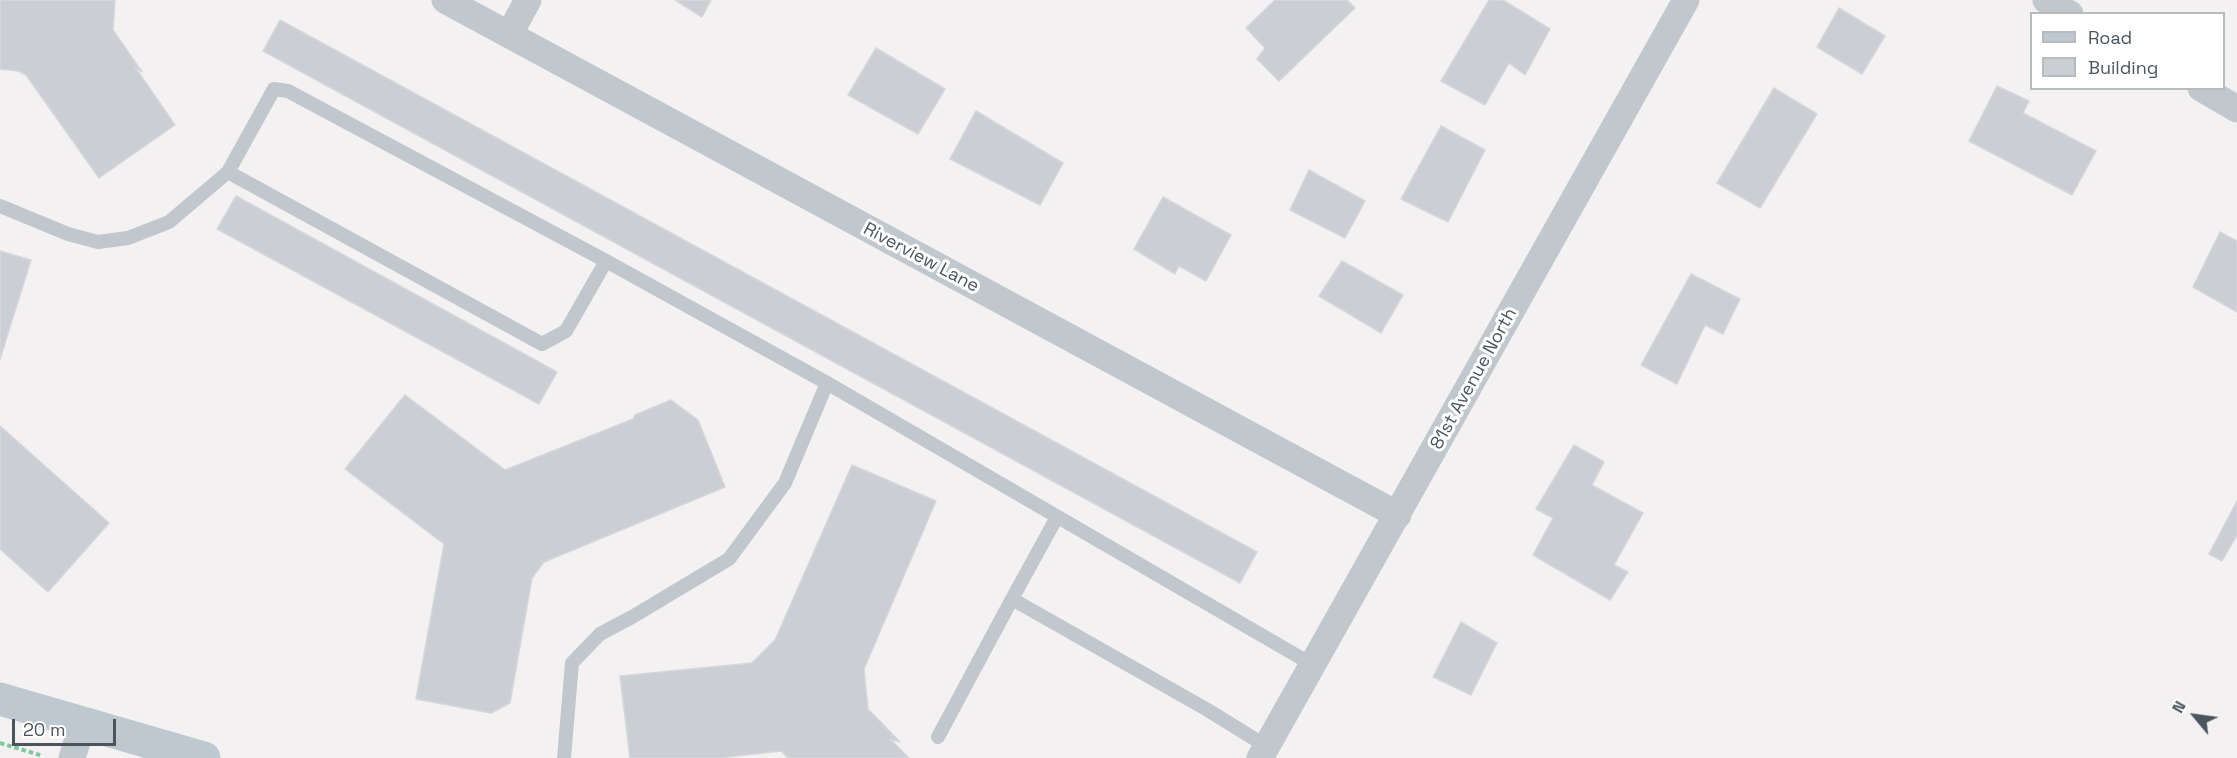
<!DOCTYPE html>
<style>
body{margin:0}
#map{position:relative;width:2237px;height:758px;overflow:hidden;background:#f3f1f1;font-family:"Space Grotesk",sans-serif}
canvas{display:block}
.legend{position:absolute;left:2030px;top:12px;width:195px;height:78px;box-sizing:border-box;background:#fff;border:2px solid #b7bbbe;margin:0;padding:8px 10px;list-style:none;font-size:18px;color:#4a555d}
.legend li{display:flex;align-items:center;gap:12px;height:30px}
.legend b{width:30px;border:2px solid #b7bbbe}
.north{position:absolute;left:2165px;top:686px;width:60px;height:60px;-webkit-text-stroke:4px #fff;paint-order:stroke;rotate:299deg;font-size:16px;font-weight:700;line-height:24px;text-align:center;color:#4a555d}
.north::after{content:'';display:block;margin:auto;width:21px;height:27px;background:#4a555d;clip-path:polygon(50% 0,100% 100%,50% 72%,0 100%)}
.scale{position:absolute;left:12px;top:719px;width:104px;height:27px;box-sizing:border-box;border:3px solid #4a555d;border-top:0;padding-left:8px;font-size:18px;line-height:21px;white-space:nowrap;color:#4a555d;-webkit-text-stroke:4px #fff;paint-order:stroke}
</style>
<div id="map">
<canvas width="2237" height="758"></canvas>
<ul class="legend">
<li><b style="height:8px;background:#bec8d1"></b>Road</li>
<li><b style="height:16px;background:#cbced3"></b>Building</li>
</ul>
<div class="north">N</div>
<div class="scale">20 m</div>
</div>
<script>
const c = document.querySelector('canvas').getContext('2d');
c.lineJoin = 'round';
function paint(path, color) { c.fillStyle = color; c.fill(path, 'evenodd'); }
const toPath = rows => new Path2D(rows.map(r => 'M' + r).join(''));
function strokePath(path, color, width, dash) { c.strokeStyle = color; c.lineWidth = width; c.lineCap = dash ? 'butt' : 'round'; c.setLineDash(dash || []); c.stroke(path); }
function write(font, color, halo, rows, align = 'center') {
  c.font = font + ' "Space Grotesk",sans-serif'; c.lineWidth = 6; c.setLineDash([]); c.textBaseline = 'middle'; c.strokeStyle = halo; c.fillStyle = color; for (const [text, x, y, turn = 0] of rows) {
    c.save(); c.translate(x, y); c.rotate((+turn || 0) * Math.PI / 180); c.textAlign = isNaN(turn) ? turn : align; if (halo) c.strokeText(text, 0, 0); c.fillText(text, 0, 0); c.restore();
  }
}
const building = toPath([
 [0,0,115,0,113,30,142,72,135,67,175,125,99,178,26,75,18,71,0,69,0,0],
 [675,0,711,0,702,17,675,0],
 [1275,0,1347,0,1355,8,1279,81,1257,59,1265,48,1246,28,1275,0],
 [1489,0,1503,0,1550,29,1525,75,1509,63,1485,105,1441,81,1489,0],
 [1839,8,1885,36,1862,74,1817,47,1839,8],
 [280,20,1257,552,1240,583,263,51,280,20],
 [876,48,945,89,918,134,848,95,876,48],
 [1997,86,2029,101,2023,113,2096,151,2072,195,1969,141,1997,86],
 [1774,88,1817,114,1760,208,1717,183,1774,88],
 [976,111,1063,163,1040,205,950,159,976,111],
 [1441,126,1485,150,1448,222,1401,199,1441,126],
 [1309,170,1365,201,1345,238,1290,210,1309,170],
 [236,196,557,372,539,404,217,229,236,196],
 [1163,197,1231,235,1206,281,1179,266,1175,274,1134,249,1163,197],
 [2220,232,2237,241,2237,312,2193,287,2220,232],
 [0,251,31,260,0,359,0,251],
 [1342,261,1403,295,1381,333,1319,296,1342,261],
 [1691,274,1740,299,1723,334,1705,325,1677,384,1641,365,1691,274],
 [405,395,505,470,633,419,635,415,671,400,698,420,725,487,544,562,532,578,510,703,491,713,416,699,444,544,345,469,405,395],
 [0,426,109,523,48,592,0,549,0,426],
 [1574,445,1604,462,1592,485,1643,513,1614,565,1628,572,1610,600,1533,555,1553,518,1536,509,1574,445],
 [852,465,936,501,864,669,868,709,900,742,890,739,909,758,788,758,781,751,719,758,630,758,620,676,752,663,775,640,852,465],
 [2237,501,2237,535,2222,561,2209,554,2237,501],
 [1461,622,1497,643,1471,695,1433,677,1461,622]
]);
const path = toPath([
 [0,743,43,756]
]);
const lane = toPath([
 [228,172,542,344,566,331,606,261],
 [0,206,68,234,98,242,128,238,169,222,228,172,274,89,288,91,606,261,827,383,1313,665],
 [1057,517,1012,599,1206,709,1266,746],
 [938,737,1012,599],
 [564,758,572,663,600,634,632,617,729,559,785,483,827,383]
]);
const street = toPath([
 [445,0,1398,515],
 [2046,0,2070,14],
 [509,35,528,0],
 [2201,88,2237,109],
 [72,758,83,723],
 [1260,758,1686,0]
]);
const secondary = toPath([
 [0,699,204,758]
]);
const streetNames = [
 ["Riverview Lane",921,258,28],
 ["81st Avenue North",1474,379,-61]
];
paint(building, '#cbced3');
strokePath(building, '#d5d7dc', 1.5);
strokePath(path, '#7dc8a1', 4, [4.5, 3]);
strokePath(lane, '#c0c8ce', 14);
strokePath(street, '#c0c8ce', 27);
strokePath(secondary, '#bec8d1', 33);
write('18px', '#4a555d', '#fff', streetNames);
</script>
